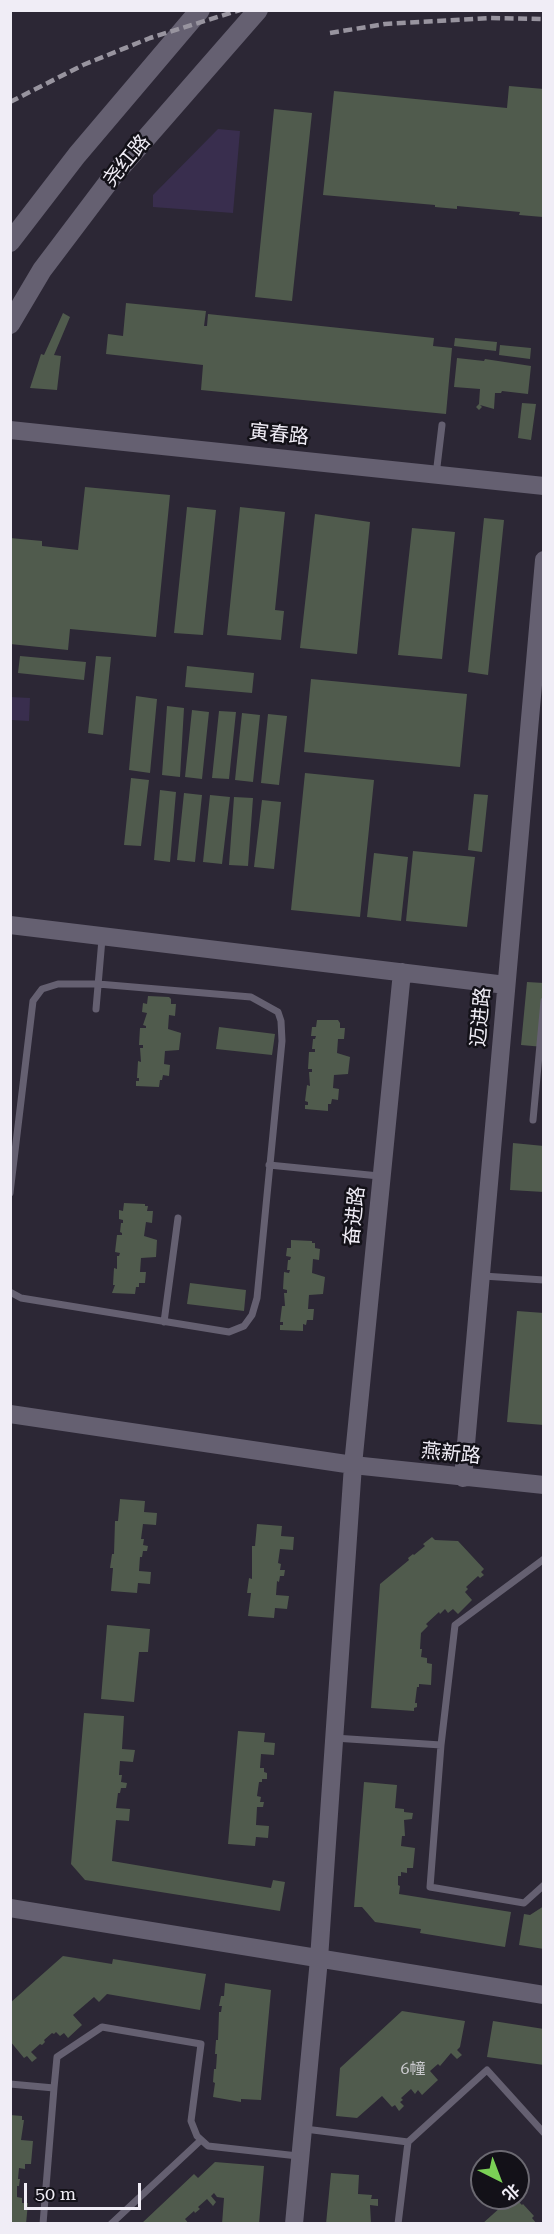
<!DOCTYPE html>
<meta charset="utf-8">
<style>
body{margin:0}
#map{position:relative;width:554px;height:2234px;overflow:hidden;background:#2c2735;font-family:"Roboto Serif","Noto Sans SC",serif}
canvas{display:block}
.frame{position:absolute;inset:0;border:12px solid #f0edf6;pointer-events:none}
.north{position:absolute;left:470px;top:2150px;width:60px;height:60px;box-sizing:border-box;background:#131118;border:2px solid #6b6971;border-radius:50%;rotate:138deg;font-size:16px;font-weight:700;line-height:24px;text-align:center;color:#f0edf6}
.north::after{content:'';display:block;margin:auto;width:21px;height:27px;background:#7bd156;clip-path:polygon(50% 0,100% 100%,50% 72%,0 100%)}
.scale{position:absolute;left:24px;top:2183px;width:117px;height:27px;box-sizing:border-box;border:3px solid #f0edf6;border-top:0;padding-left:8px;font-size:18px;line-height:21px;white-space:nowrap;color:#f0edf6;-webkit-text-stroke:4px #131118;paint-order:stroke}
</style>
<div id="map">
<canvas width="554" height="2234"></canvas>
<div class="frame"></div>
<div class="north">北</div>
<div class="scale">50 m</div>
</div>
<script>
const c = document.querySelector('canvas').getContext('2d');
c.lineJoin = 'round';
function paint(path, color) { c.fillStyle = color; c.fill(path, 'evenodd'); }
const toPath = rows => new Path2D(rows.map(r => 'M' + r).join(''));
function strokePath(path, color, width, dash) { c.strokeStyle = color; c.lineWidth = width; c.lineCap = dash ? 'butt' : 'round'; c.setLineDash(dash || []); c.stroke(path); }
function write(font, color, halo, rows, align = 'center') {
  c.font = font + ' "Roboto Serif","Noto Sans SC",serif'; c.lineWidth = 5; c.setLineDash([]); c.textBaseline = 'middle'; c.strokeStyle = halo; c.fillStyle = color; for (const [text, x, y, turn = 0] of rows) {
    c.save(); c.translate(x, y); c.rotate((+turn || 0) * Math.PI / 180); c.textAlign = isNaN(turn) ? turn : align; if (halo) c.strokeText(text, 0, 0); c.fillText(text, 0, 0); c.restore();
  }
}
const green = toPath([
 [218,129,240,131,233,213,153,207,153,195],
 [10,697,30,698,29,721,11,720]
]);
const building = toPath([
 [509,86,544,89,543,217,519,215,520,212,457,206,457,209,435,207,435,205,323,195,334,91,507,108],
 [274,109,312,113,292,301,255,297],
 [126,303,206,311,204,326,207,326,208,314,434,338,433,346,452,348,446,414,201,390,203,365,106,354,108,334,123,336],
 [63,313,70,317,54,355,61,356,57,390,30,388,41,354,44,355],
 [455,338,497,342,496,351,454,346],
 [500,345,531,348,530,359,499,355],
 [457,358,484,361,485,359,531,366,528,394,502,391,501,393,495,393,494,409,480,405,482,407,479,410,476,407,479,404,480,389,454,387],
 [522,403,536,404,531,440,518,438],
 [85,487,170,495,156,637,70,629,68,650,10,644,10,538,42,541,42,546,78,550],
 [187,507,216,510,203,635,174,633],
 [240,507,285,512,275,610,284,611,281,640,227,635],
 [315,514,370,522,357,654,300,648],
 [484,518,504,520,488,675,468,672],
 [412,528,455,532,442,659,398,655],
 [20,656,86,662,84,680,18,673],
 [96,656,111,657,103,735,88,733],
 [187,666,254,673,252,693,185,687],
 [311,679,467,694,460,767,304,752],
 [136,696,157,699,150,773,129,770],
 [167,706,184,708,180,777,162,775],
 [192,710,209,712,202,779,185,777],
 [219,711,236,712,229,779,212,778],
 [242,713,260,715,253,782,235,780],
 [268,714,287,716,279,785,261,783],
 [305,773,374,780,360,917,291,910],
 [131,778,149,780,141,846,124,845],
 [160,790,176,792,170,862,154,860],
 [184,793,202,795,195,862,177,860],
 [474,794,488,795,482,852,468,850],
 [210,795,230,797,222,864,203,862],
 [234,797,253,798,248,866,229,865],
 [262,800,281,802,274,869,254,867],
 [413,851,475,857,467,927,406,921],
 [374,853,408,857,401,921,367,917],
 [527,982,544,983,544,1047,521,1045],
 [148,996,169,997,171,999,171,1004,176,1004,175,1016,169,1015,168,1029,181,1033,179,1050,165,1051,164,1064,170,1065,169,1076,163,1075,162,1080,160,1080,159,1087,136,1086,136,1081,139,1081,139,1078,137,1078,138,1061,141,1062,140,1048,143,1048,143,1045,139,1045,140,1028,146,1028,146,1026,143,1025,147,1013,142,1012,143,1003,147,1004],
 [317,1020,338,1020,340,1023,340,1028,345,1028,344,1039,338,1039,337,1053,350,1057,348,1074,334,1075,333,1088,339,1089,338,1100,332,1099,331,1104,328,1104,328,1111,305,1109,305,1105,308,1105,308,1102,305,1101,307,1085,310,1086,309,1072,312,1072,312,1069,308,1069,309,1052,315,1052,315,1049,312,1049,313,1039,315,1039,316,1036,311,1036,312,1027,316,1027],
 [219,1027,275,1034,272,1055,216,1049],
 [513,1143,544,1146,544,1192,510,1190],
 [124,1203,145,1204,145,1206,148,1206,147,1211,153,1211,152,1223,146,1222,144,1236,157,1240,156,1257,141,1258,140,1272,146,1272,145,1283,139,1283,139,1287,136,1287,135,1294,112,1293,115,1285,113,1285,114,1268,117,1269,117,1256,119,1256,120,1253,115,1252,117,1235,122,1235,122,1233,120,1232,121,1223,123,1223,123,1220,119,1219,119,1210,123,1211],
 [291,1240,312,1241,312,1243,315,1243,315,1248,320,1249,319,1260,313,1259,312,1273,325,1277,323,1294,309,1295,308,1309,314,1309,313,1320,307,1320,306,1325,303,1324,303,1331,280,1330,280,1325,283,1325,283,1322,280,1322,282,1306,285,1306,284,1293,287,1293,287,1290,283,1289,284,1272,289,1273,290,1270,287,1270,288,1260,290,1260,291,1257,286,1256,287,1248,291,1248],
 [190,1283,246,1290,244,1311,187,1304],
 [517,1311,544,1313,544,1425,507,1422],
 [120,1499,145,1501,144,1512,157,1513,156,1525,143,1524,141,1539,144,1539,143,1545,148,1546,147,1551,143,1551,142,1557,140,1557,139,1571,151,1572,150,1584,138,1583,137,1593,111,1591,113,1568,110,1568,112,1554,114,1554,115,1521,118,1521],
 [257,1524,282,1526,281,1536,294,1537,293,1550,280,1549,278,1563,281,1564,280,1570,285,1570,284,1576,280,1576,279,1582,277,1581,276,1595,289,1596,287,1609,275,1608,274,1618,248,1616,251,1593,247,1593,249,1578,252,1579,252,1546,255,1546],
 [432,1537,435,1540,458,1541,484,1569,481,1572,484,1575,480,1578,478,1576,466,1587,468,1589,465,1592,472,1600,458,1614,453,1609,448,1613,445,1609,440,1614,439,1612,426,1624,428,1626,421,1633,420,1649,422,1649,421,1657,427,1658,427,1663,432,1664,431,1685,419,1684,419,1687,417,1687,415,1703,417,1703,417,1707,414,1708,414,1711,371,1708,380,1584,409,1560,408,1558,413,1554,414,1555,425,1546,423,1544],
 [107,1625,150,1629,148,1652,139,1652,134,1702,101,1699],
 [84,1713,124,1716,122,1749,135,1750,133,1762,120,1761,119,1775,122,1775,121,1782,127,1783,126,1788,121,1788,120,1793,118,1793,116,1808,130,1809,129,1821,116,1820,112,1861,271,1888,273,1880,285,1882,280,1911,85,1880,71,1864],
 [238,1731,265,1733,264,1742,275,1743,274,1755,261,1754,260,1768,264,1768,264,1772,267,1773,267,1779,262,1779,262,1782,259,1782,257,1796,261,1797,260,1802,264,1802,263,1807,257,1807,256,1825,269,1826,268,1838,256,1837,255,1846,228,1844],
 [364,1782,397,1785,395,1808,404,1809,404,1812,413,1813,412,1819,404,1820,405,1836,402,1836,401,1846,415,1848,413,1868,407,1868,407,1873,401,1872,401,1876,398,1876,398,1885,400,1886,399,1894,511,1912,505,1947,420,1933,421,1929,375,1922,362,1907,354,1907],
 [544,1906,544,1949,519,1945,524,1914,530,1915],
 [63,1956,112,1964,113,1959,206,1974,200,2010,107,1994,99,2002,94,1997,73,2015,82,2025,68,2038,64,2033,60,2036,56,2032,54,2034,52,2033,44,2040,45,2042,42,2045,40,2044,31,2052,37,2058,32,2062,27,2056,24,2058,10,2041,10,2003],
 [225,1983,271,1990,261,2100,241,2099,241,2102,213,2097,215,2083,213,2082,214,2069,216,2069,217,2054,215,2054,216,2040,218,2040,219,2012,221,2012,222,2006,219,2006,221,1996,224,1996],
 [402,2011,465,2021,460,2047,457,2050,462,2055,457,2059,451,2053,440,2066,438,2064,430,2071,438,2080,422,2095,418,2090,415,2094,411,2089,401,2098,403,2100,400,2102,404,2106,399,2111,395,2105,392,2107,382,2096,357,2118,336,2116,340,2068],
 [493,2021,544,2029,544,2065,487,2057],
 [10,2115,22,2116,22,2120,24,2120,21,2140,33,2141,31,2164,25,2164,25,2169,19,2168,18,2179,20,2179,19,2186,17,2186,17,2197,22,2198,22,2203,28,2203,26,2224,10,2224],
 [215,2162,264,2166,259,2224,222,2224,224,2198,217,2197,214,2193,211,2196,216,2202,213,2206,207,2199,198,2207,200,2209,195,2213,194,2211,185,2219,189,2224,141,2224,194,2174,198,2178],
 [331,2173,359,2175,358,2194,372,2195,371,2199,378,2199,378,2206,370,2205,371,2223,326,2224],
 [511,2198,515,2198,522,2205,523,2204,534,2216,532,2218,537,2224,482,2224]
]);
const service = toPath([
 [436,475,442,425],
 [96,1009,102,939],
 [533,1120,544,1001],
 [269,1165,379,1176],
 [10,1193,33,1001,42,989,58,984,98,984,251,997,278,1012,281,1021,282,1041,257,1298,252,1315,244,1326,229,1332,21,1298,10,1292],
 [483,1276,544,1280],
 [164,1322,178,1218],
 [334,1738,441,1745,455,1625,544,1559],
 [441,1745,430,1887,524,1903,544,1885],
 [10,2084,54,2088,57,2057,102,2027,201,2044,191,2121,197,2136,208,2146,298,2156],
 [305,2129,408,2142],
 [43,2224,54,2088],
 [111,2224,201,2140],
 [398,2224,408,2142,487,2070,544,2133]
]);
const tertiary = toPath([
 [10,430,544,486],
 [10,925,506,985],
 [10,1414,353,1465,544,1485],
 [463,1478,544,560],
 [10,1908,544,1995],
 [294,2224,319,1959,353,1465,402,972]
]);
const secondary = toPath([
 [10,242,77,155,200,10],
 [10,324,42,270,113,176,258,10]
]);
const rail = toPath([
 [330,33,385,24,490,18,544,19],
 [10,102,83,65,150,38,240,10]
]);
const numberNames = [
 ["6幢",413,2069]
];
const streetNames = [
 ["尧红路",127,161,-50],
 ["寅春路",279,435,6],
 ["迈进路",481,1017,-85],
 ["奋进路",355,1216,-84],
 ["燕新路",451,1454,6]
];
paint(green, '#392e4e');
paint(building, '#505b4d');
strokePath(service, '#656071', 7);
strokePath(tertiary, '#656071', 18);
strokePath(secondary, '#656071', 20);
strokePath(rail, '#98949f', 4.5, [9, 4.5]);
write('16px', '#c8c8cc', null, numberNames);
write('20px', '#f0edf6', '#131118', streetNames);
</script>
